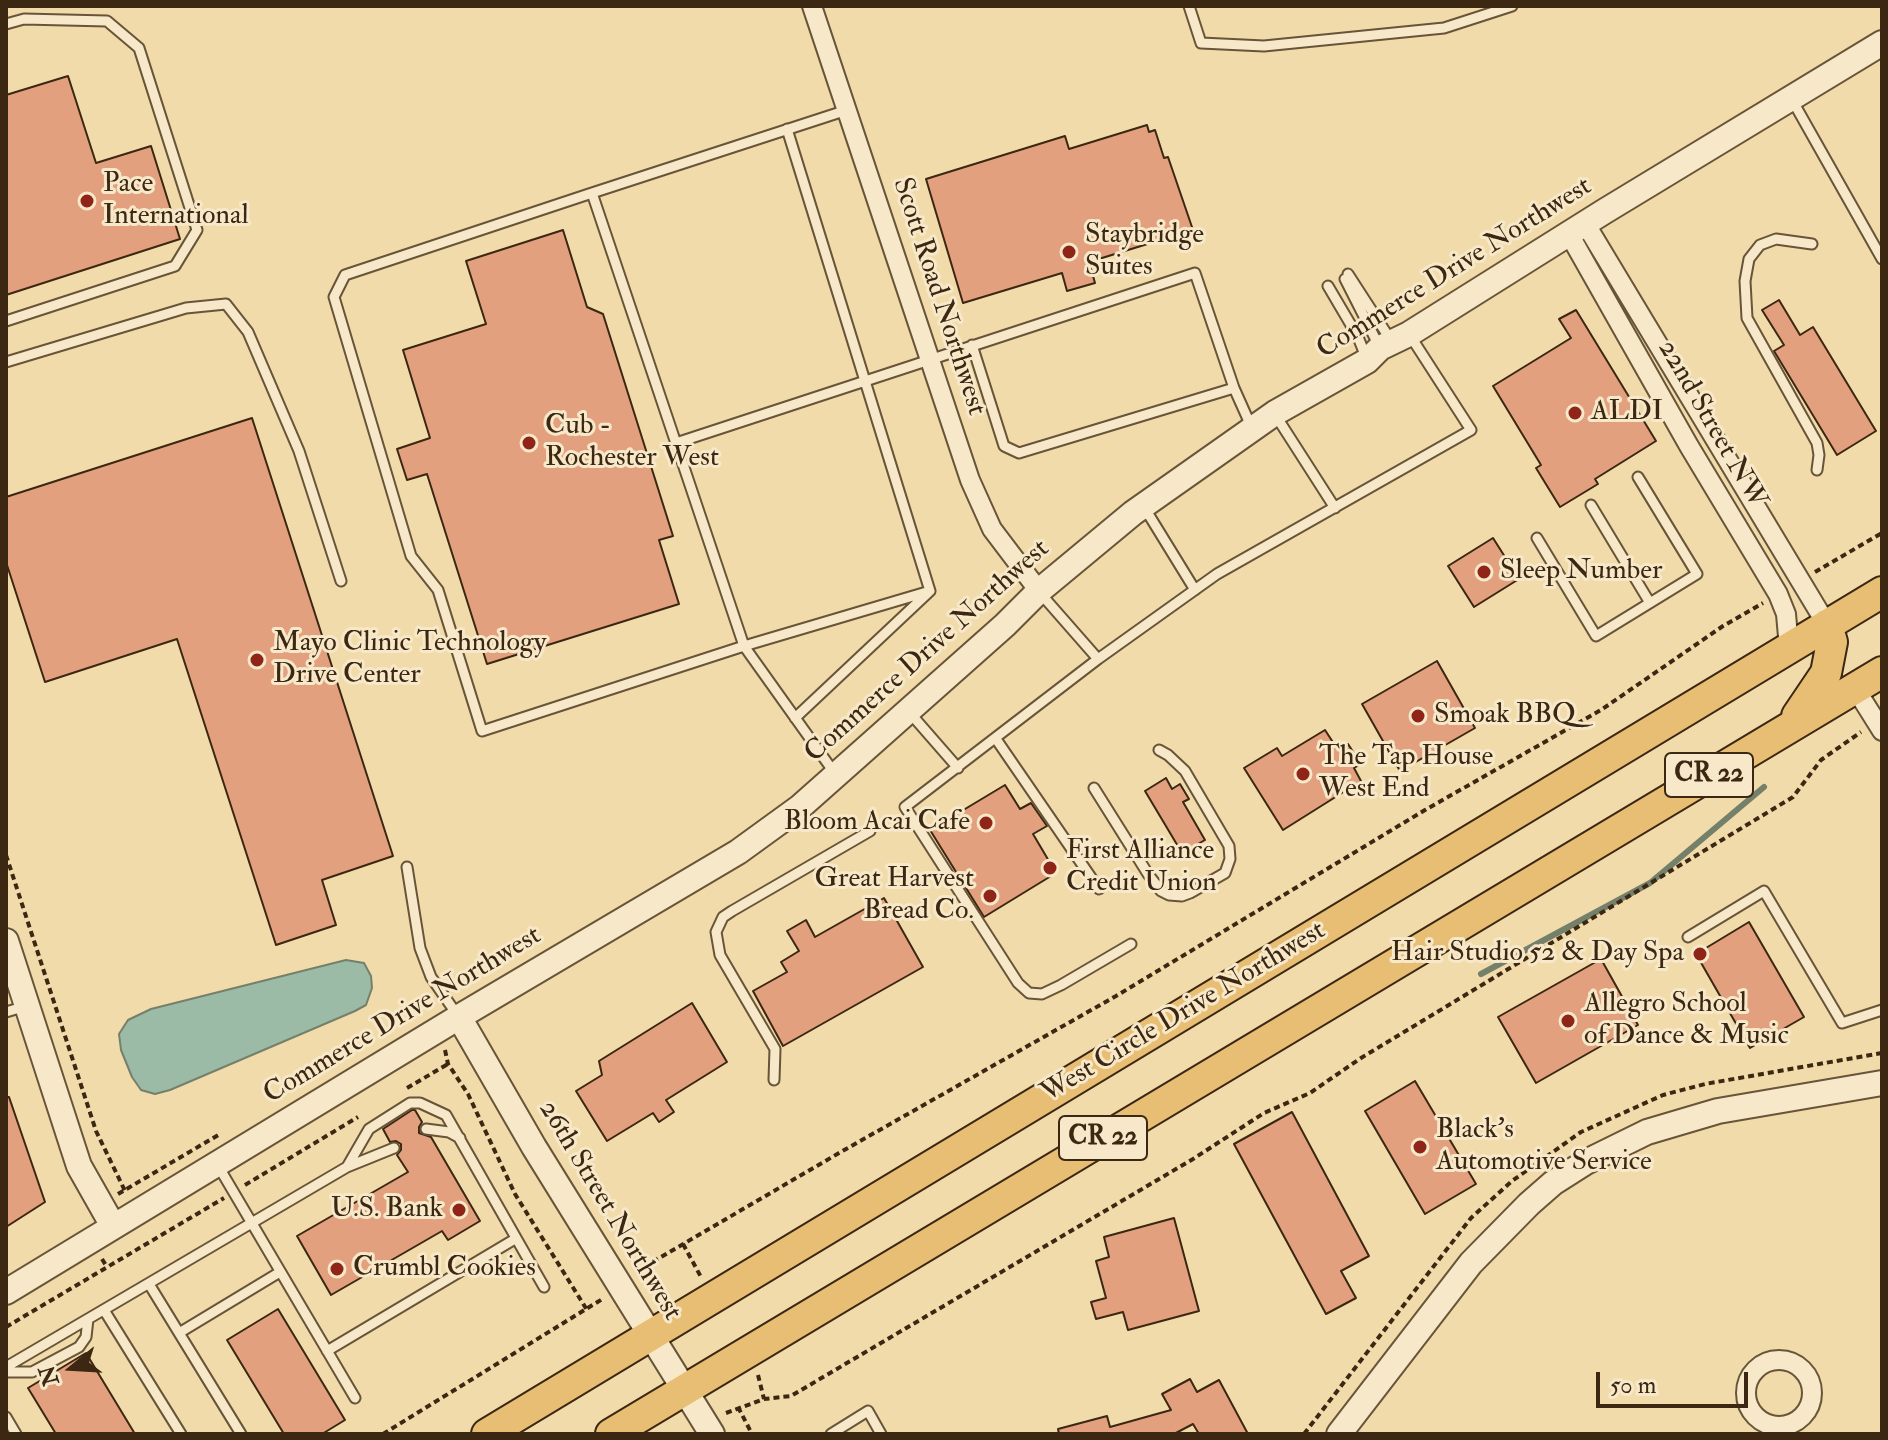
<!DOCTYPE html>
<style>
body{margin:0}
#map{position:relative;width:1888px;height:1440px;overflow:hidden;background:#f1dbaa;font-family:"IM FELL Double Pica",serif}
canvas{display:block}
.frame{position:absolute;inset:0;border:8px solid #3b2712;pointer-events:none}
.north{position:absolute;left:32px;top:1328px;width:80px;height:80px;-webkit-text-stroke:6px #f6e8c8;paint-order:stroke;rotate:252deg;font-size:22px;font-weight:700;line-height:32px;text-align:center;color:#3b2712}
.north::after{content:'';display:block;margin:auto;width:28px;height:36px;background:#3b2712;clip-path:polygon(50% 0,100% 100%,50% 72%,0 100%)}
.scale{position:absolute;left:1596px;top:1372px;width:152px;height:36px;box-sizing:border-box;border:4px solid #3b2712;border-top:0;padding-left:10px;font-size:24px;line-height:28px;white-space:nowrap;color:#3b2712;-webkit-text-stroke:6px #f6e8c8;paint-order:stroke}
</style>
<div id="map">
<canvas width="1888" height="1440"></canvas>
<div class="frame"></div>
<div class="north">N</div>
<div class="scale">50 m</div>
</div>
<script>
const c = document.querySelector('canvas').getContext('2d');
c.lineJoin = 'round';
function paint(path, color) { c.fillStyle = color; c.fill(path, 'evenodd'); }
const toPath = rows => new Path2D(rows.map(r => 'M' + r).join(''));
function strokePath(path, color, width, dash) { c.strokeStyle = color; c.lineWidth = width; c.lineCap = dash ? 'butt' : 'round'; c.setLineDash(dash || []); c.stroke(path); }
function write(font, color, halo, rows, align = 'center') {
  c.font = font + ' "IM FELL Double Pica",serif'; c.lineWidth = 6; c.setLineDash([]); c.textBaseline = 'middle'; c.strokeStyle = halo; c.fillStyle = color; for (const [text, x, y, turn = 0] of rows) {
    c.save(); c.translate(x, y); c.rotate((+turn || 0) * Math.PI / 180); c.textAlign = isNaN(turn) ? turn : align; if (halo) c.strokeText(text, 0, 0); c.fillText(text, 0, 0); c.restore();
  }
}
const water = toPath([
 [346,960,364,963,371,976,372,988,366,1005,355,1011,170,1090,155,1094,141,1090,132,1077,121,1050,119,1034,128,1020,151,1009,346,960]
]);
const stream = toPath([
 [1481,974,1650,883,1764,787]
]);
const building = toPath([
 [68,76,96,163,151,146,180,239,6,295,6,95,68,76],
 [1147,125,1149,132,1155,130,1164,158,1168,157,1193,230,1089,262,1095,283,1067,291,1062,273,963,303,926,179,1065,136,1069,149,1147,125],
 [563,230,587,307,603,314,673,536,659,540,679,604,487,664,427,474,407,480,397,449,430,438,403,350,486,324,466,261,563,230],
 [1779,300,1800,335,1813,327,1876,431,1837,455,1774,351,1784,345,1762,310,1779,300],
 [1576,310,1656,441,1595,479,1598,484,1560,507,1536,468,1541,465,1493,386,1571,338,1559,319,1576,310],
 [252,418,393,856,322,880,336,925,276,945,177,639,45,682,6,562,6,497,252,418],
 [1493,538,1519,579,1474,607,1448,566,1493,538],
 [1437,661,1475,728,1400,771,1362,704,1437,661],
 [1325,730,1338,750,1348,744,1361,764,1354,768,1361,781,1283,830,1244,768,1277,748,1282,756,1325,730],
 [1166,778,1172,789,1180,784,1189,799,1183,802,1205,840,1182,853,1145,791,1166,778],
 [1005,785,1020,809,1031,803,1047,826,1033,834,1056,873,984,917,930,830,1005,785],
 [884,898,923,967,783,1046,753,991,787,972,781,962,799,951,787,931,806,920,815,937,884,898],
 [1749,922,1804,1017,1750,1048,1696,954,1749,922],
 [1601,959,1638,1025,1536,1083,1498,1017,1601,959],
 [692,1003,727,1062,666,1100,674,1112,659,1122,653,1113,607,1141,576,1091,602,1075,599,1061,692,1003],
 [1415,1081,1476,1184,1425,1214,1365,1111,1415,1081],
 [6,1097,9,1097,45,1202,6,1227,6,1097],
 [412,1110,415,1110,422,1122,419,1127,419,1133,431,1137,480,1221,448,1240,442,1231,331,1295,297,1236,408,1172,397,1155,401,1150,401,1144,396,1141,390,1142,383,1129,412,1110],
 [1292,1112,1369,1256,1341,1271,1356,1298,1326,1314,1234,1144,1292,1112],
 [1174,1218,1199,1311,1128,1330,1123,1312,1096,1319,1091,1302,1106,1298,1096,1261,1109,1257,1104,1237,1174,1218],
 [278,1309,345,1420,322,1434,284,1434,227,1340,278,1309],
 [86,1353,135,1434,56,1434,28,1388,86,1353],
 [1190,1379,1197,1392,1219,1380,1248,1434,1199,1434,1193,1424,1174,1434,1059,1434,1058,1429,1107,1416,1110,1427,1171,1410,1162,1394,1190,1379]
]);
const path = toPath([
 [1815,572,1882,533],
 [6,855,96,1131,125,1191],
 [445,1050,448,1064,468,1094,515,1194,587,1310],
 [407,1088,448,1064],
 [245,1185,358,1117],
 [118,1194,220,1134],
 [683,1244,701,1277],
 [102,1259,107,1267],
 [637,1274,649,1264,839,1153,1116,996,1425,810,1601,710,1723,626,1763,603],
 [6,1327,224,1198],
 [758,1375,764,1399],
 [738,1407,752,1434],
 [726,1413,764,1399,791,1396,1193,1159,1264,1113,1310,1093,1361,1058,1793,797,1821,760,1861,732],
 [383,1434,604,1298],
 [1304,1434,1471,1218,1512,1181,1581,1132,1663,1095,1705,1084,1882,1053]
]);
const service = toPath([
 [1189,6,1201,43,1264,46,1444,28,1512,6],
 [6,24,24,19,107,21,139,48,197,230,175,266,6,321],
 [1791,98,1882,259],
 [787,129,930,591,795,718],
 [592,193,345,275,334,297,411,556,438,590,482,731,744,646,930,591],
 [1812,244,1776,239,1760,245,1749,259,1745,281,1747,318,1817,443,1819,455,1817,470],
 [1348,274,1392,342],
 [1345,279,1380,348],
 [1328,286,1358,337,1366,357],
 [972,345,1004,446,1019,453,1234,388],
 [6,362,186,308,226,304,248,332,299,451,341,581],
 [1276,416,1335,508],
 [676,443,1195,273,1234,388,1251,426],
 [1591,505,1650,603],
 [1144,507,1195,590],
 [1537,538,1596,636,1697,574,1638,477],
 [1041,594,1098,659],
 [910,713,958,768],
 [996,739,1099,889],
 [836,775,744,646,592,193,847,110],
 [1094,788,1148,874,1161,891,1169,895,1182,896,1190,893,1225,873,1230,859,1229,846,1185,771,1168,755,1159,750],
 [407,867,420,948,431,977,458,1016],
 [1688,937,1764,891,1842,1023,1882,1010],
 [1131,944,1061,985,1042,994,1029,993,1018,983,905,807,1098,659,1217,574,1471,430,1411,337],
 [6,1012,26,1006],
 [774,1080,775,1049,720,955,716,932,723,917,732,911,870,831],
 [426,1129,449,1132,460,1138],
 [217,1164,355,1398],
 [347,1167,369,1129,410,1103,420,1103,446,1115,544,1287],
 [149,1284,241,1434],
 [104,1310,181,1434],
 [179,1333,280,1272],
 [327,1351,515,1239],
 [6,1367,347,1167,394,1148],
 [6,1372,32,1372,79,1347,86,1337,88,1319],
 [6,1417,16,1434],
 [831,1434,868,1411,881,1434]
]);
const minor = toPath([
 [812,6,970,480,992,529,1039,591],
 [1585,223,1827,625],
 [1569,234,1689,446,1778,594,1786,614,1789,648],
 [1855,688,1882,731],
 '1746 1393a33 33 0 1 1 66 0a33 33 0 1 1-66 0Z'
]);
const tertiary = toPath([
 [6,941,79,1166,113,1226],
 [459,1017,534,1147,712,1434],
 [6,1292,459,1017,738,852,800,807,1005,625,1039,591,1133,513,1275,413,1367,361,1380,348,1409,334,1605,211,1882,43],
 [1339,1434,1471,1263,1529,1204,1553,1183,1586,1162,1647,1132,1718,1111,1882,1083]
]);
const primary = toPath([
 [1797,716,1826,673,1832,642,1827,625],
 [487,1434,1882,592],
 [611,1434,1882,672]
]);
const markers = [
 [87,201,8,"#8f2418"],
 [1069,252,8,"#8f2418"],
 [1575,413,8,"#8f2418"],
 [529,443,8,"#8f2418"],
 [1484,572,8,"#8f2418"],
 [257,660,8,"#8f2418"],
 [1418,716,8,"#8f2418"],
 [1303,774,8,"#8f2418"],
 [986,823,8,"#8f2418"],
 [1050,868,8,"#8f2418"],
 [990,896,8,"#8f2418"],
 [1700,954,8,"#8f2418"],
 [1568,1021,8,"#8f2418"],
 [1420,1147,8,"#8f2418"],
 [459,1210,8,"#8f2418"],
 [337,1269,8,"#8f2418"]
];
const shields = [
 [1709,775,88],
 [1103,1138,88]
];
const shieldNames = [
 ["CR 22",1709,775],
 ["CR 22",1103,1138]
];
const poiNames = [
 ["Pace",103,185],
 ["International",103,217],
 ["Staybridge",1085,236],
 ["Suites",1085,268],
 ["ALDI",1591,413],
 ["Cub -",545,427],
 ["Rochester West",545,459],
 ["Sleep Number",1500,572],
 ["Mayo Clinic Technology",273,644],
 ["Drive Center",273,676],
 ["Smoak BBQ",1434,716],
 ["The Tap House",1319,758],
 ["West End",1319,790],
 ["Bloom Acai Cafe",970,823,"right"],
 ["First Alliance",1066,852],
 ["Credit Union",1066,884],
 ["Great Harvest",974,880,"right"],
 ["Bread Co.",974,912,"right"],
 ["Hair Studio 52 & Day Spa",1684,954,"right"],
 ["Allegro School",1584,1005],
 ["of Dance & Music",1584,1037],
 ["Black's",1436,1131],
 ["Automotive Service",1436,1163],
 ["U.S. Bank",443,1210,"right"],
 ["Crumbl Cookies",353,1269]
];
const streetNames = [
 ["Commerce Drive Northwest",1455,269,-32],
 ["Scott Road Northwest",938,297,72],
 ["22nd Street NW",1711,425,60],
 ["Commerce Drive Northwest",928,652,-42],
 ["West Circle Drive Northwest",1184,1013,-31],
 ["Commerce Drive Northwest",403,1016,-31],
 ["26th Street Northwest",609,1211,59]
];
paint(water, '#9bbba6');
strokePath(water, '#75806b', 2);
strokePath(stream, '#75806b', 6);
paint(building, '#e2a07f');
strokePath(building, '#3b2712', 2);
strokePath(service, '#685438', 13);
strokePath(minor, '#685438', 22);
strokePath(tertiary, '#685438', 28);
strokePath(primary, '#3b2712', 34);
strokePath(path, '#3b2712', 4, [6, 4]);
strokePath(service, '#f6e8c8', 9);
strokePath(minor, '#f6e8c8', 18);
strokePath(tertiary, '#f6e8c8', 24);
strokePath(primary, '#e8be75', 30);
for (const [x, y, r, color] of markers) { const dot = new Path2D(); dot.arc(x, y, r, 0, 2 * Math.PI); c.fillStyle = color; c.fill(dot); strokePath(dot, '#f6e8c8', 3); }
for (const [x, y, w] of shields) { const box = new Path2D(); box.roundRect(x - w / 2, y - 22, w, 44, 6); c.fillStyle = '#f6e8c8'; c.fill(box); strokePath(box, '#3b2712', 2); }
write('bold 26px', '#3b2712', null, shieldNames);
write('28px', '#3b2712', '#f6e8c8', poiNames, 'left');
write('28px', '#3b2712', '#f6e8c8', streetNames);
</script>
